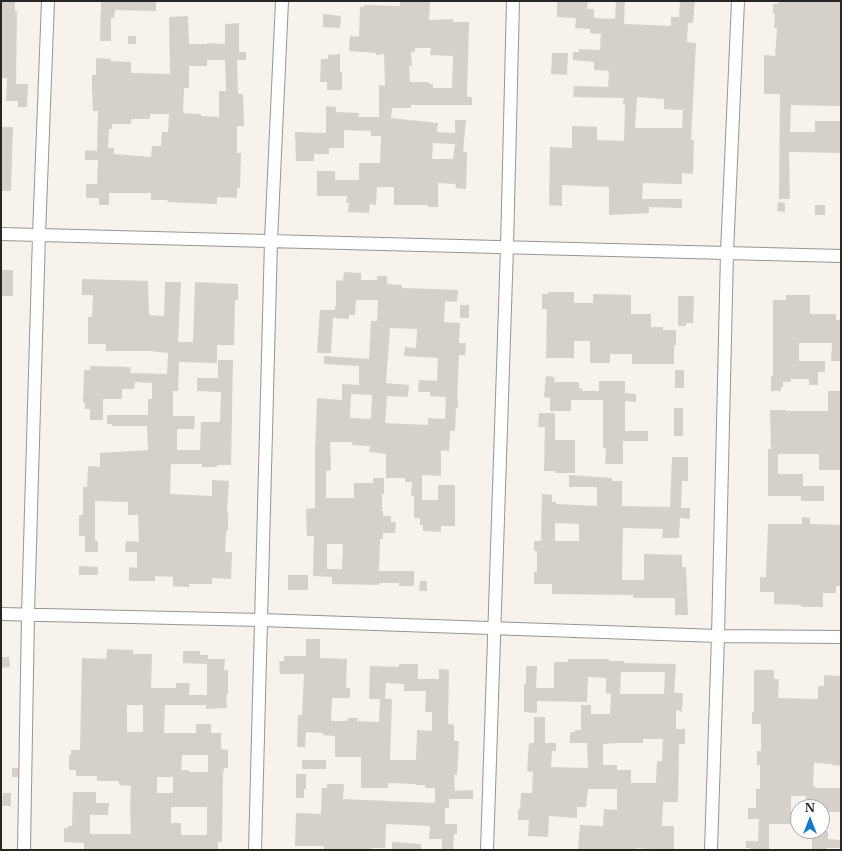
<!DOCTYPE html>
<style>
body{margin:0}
#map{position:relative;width:842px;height:851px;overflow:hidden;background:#f7f2eb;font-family:"Libre Baskerville",serif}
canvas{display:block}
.frame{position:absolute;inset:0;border:2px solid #272623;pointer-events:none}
.north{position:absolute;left:790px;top:799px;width:40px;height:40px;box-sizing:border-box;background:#fff;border:1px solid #a9a8a7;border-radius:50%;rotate:0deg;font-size:11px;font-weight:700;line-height:16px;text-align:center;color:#272623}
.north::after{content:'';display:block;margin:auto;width:14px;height:18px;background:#167bc7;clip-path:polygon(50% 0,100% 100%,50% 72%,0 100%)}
</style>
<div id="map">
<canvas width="842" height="851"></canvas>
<div class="frame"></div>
<div class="north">N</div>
</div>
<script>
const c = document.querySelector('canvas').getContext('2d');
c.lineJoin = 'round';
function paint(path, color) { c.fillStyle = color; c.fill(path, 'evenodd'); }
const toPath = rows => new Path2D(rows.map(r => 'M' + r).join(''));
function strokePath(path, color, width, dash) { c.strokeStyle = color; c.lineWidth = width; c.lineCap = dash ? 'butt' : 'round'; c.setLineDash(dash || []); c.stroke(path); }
const building = toPath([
 [2,1,15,1,15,11,17,11,16,84,28,84,27,107,18,107,18,101,6,101,7,78,1,78],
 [101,1,156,1,156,11,115,10,114,18,111,18,111,41,100,41],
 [400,1,430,1,429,20,453,19,453,22,469,22,467,97,472,97,472,105,411,105,411,108,392,108,391,118,438,123,437,132,455,133,455,120,466,120,463,152,467,152,466,189,455,188,456,184,438,183,438,207,428,207,428,205,394,205,394,187,377,187,376,205,370,204,369,213,348,212,349,203,346,203,347,196,317,196,317,171,335,171,335,180,359,180,359,163,380,163,381,136,371,136,371,131,344,130,344,148,329,148,329,154,314,154,314,161,296,161,295,132,326,133,326,106,336,107,336,112,359,113,358,117,379,117,379,85,385,86,384,54,376,55,376,53,349,51,350,36,359,37,360,7,364,7,364,5,400,6],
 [415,48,431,48,430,55,453,56,452,88,433,88,433,84,429,84,429,82,410,82,409,66,412,66,411,52,415,52],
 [433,143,455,144,453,159,432,159],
 [557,1,588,1,587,9,594,9,594,18,615,19,616,1,625,1,624,24,671,26,671,17,679,17,680,1,695,1,693,23,688,23,687,42,696,43,691,140,694,140,693,174,682,173,682,184,643,183,642,199,682,199,682,208,649,207,649,213,609,215,609,187,562,185,562,206,549,205,550,147,572,148,572,126,597,127,597,140,624,141,625,104,623,104,624,98,573,97,574,86,608,87,609,71,594,70,594,62,573,60,573,52,579,52,579,49,600,50,601,34,590,33,590,29,575,28,576,18,557,17],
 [637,97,664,99,664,109,683,110,682,128,635,128],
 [778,1,841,1,841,106,791,105,790,132,815,132,815,121,841,121,841,153,789,152,790,199,779,199,780,94,764,94,764,55,775,56,777,28,774,28,775,14,773,14,773,4,778,4],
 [323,14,341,16,340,28,323,27],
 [188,16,189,44,207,44,207,43,225,44,225,24,239,23,239,52,246,52,246,60,237,60,238,94,243,94,244,126,237,126,237,153,241,153,240,188,237,188,237,198,217,197,217,204,167,202,168,200,151,200,151,193,109,193,109,205,99,205,99,198,86,198,86,184,97,184,98,160,85,160,85,150,97,151,98,111,93,111,92,91,92,75,96,75,96,58,111,59,111,61,131,62,131,73,170,74,169,17],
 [207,60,225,60,226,91,219,91,219,117,201,116,201,114,183,113,184,88,189,88,189,66,207,66],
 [150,114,169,114,168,132,162,132,161,146,152,146,151,157,114,154,114,148,108,148,109,129,112,129,112,124,131,124,131,119,150,119],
 [128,36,136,36,136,44,128,44],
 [552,53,568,53,567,75,551,74],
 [340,54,340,72,342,72,342,90,327,90,327,82,320,82,321,59,328,59,328,55],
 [1,127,13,127,11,191,1,191],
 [778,202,785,203,785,212,777,211],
 [815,205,825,205,825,215,815,215],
 [1,270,13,270,13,296,1,296],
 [344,272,361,273,361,280,377,280,377,276,387,276,387,284,402,285,402,288,458,290,457,302,445,301,444,322,460,323,459,343,466,343,465,355,459,355,457,399,458,399,458,408,456,407,455,431,450,431,449,451,441,450,441,476,422,475,422,500,438,500,438,485,455,485,455,526,441,526,441,532,423,531,423,525,420,525,420,518,414,518,414,496,411,496,412,482,405,482,405,478,386,478,386,454,369,452,370,446,352,445,352,442,330,442,331,470,326,471,326,498,354,498,354,483,373,483,373,478,384,478,384,494,382,494,382,511,383,511,383,516,391,516,391,522,396,522,395,533,383,533,383,539,380,539,379,571,414,571,414,586,399,586,399,583,379,583,379,585,332,584,332,577,313,576,314,536,307,536,306,509,315,508,315,452,317,398,342,400,342,384,359,385,359,366,324,364,324,356,369,359,371,321,377,321,378,300,356,300,355,315,349,315,349,319,333,318,331,353,317,353,320,310,335,310,336,304,336,280,343,281],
 [390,328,417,329,416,348,405,347,404,356,438,358,437,381,419,380,418,392,430,392,430,396,446,397,445,419,428,418,428,425,385,423,387,396,408,397,409,385,386,383],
 [351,394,372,395,371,419,350,418],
 [327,544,343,544,342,569,327,569],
 [82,279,148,281,149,315,164,316,165,282,181,282,178,342,193,342,195,282,238,284,238,300,235,300,234,345,217,345,217,363,179,362,178,391,173,391,173,416,195,416,194,429,177,429,177,450,200,450,201,422,220,422,221,392,197,391,197,378,218,378,218,360,233,360,231,465,217,465,217,467,202,467,202,464,171,464,170,494,212,496,212,480,229,481,227,513,228,513,228,531,226,531,225,552,232,552,231,579,212,578,212,584,189,584,189,587,173,586,173,577,155,576,155,581,129,581,129,567,137,568,137,552,125,552,126,541,139,542,138,515,128,515,128,502,95,501,95,541,98,541,98,552,85,552,85,536,79,536,79,515,83,515,83,487,87,487,88,466,100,467,100,453,148,450,147,426,112,426,112,424,107,424,107,415,148,415,148,399,152,399,152,383,135,382,134,389,122,389,122,399,103,399,103,420,90,420,90,409,85,409,85,403,83,403,84,370,90,370,90,366,131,367,130,373,167,374,168,353,150,351,106,351,106,344,88,344,88,317,92,317,93,295,82,295],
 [548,292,574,292,574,303,593,303,593,294,631,295,631,314,651,314,651,327,663,327,663,330,676,330,676,345,674,345,674,364,632,364,632,354,610,354,610,363,590,363,590,341,574,341,574,358,546,358,547,309,542,309,542,294,548,294],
 [786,295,810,295,810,314,836,314,836,320,841,320,841,361,831,361,832,343,799,343,799,361,825,361,825,372,818,372,818,385,809,385,809,379,791,379,791,382,783,382,783,387,781,387,781,391,771,391,771,376,773,376,773,300,786,300],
 [678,296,694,296,693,323,686,323,686,326,678,326],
 [460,305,469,305,469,318,460,318],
 [675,370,684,370,684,388,675,388],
 [546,376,555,377,554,382,579,382,579,388,582,388,582,391,599,391,599,381,625,381,625,393,636,394,636,402,625,401,625,431,648,431,648,441,623,441,623,464,605,464,606,448,603,448,603,400,571,400,571,411,550,411,550,398,544,397],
 [828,391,840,391,841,470,819,470,819,454,778,454,778,474,803,474,803,486,824,486,824,501,801,501,801,496,768,496,768,449,771,449,770,410,786,410,786,411,828,411],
 [674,408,683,408,683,436,674,436],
 [539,413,555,413,555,440,575,440,575,473,555,473,555,471,544,471,545,427,538,427],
 [672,457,688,457,688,481,682,481,681,508,690,508,690,519,680,518,679,538,662,538,663,529,623,528,622,580,644,580,644,554,682,555,682,567,686,567,688,615,675,615,675,598,633,598,633,595,552,594,552,584,534,584,534,572,537,572,537,551,534,551,534,541,541,541,542,494,552,495,552,502,556,502,556,504,597,506,597,487,569,487,569,475,612,478,612,481,622,481,622,506,670,507],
 [555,523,579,524,579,541,555,541],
 [802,517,810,518,810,524,841,525,841,586,836,586,836,593,823,593,823,607,801,607,801,605,774,604,774,592,760,592,760,577,766,577,768,524,802,524],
 [79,566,98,567,98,575,79,575],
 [288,575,308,575,308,590,288,590],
 [420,581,427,581,427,591,419,591],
 [306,639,320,639,320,658,347,659,346,688,350,688,350,698,332,698,331,721,347,721,348,718,358,718,357,721,379,722,380,699,369,699,370,666,399,667,399,664,418,664,418,679,439,679,439,669,449,670,448,724,454,725,454,741,459,741,457,775,454,775,455,791,473,790,473,799,449,799,449,808,445,808,445,824,457,824,457,834,454,834,453,850,442,850,442,839,429,839,430,826,386,824,385,848,372,848,370,850,324,850,324,846,295,846,296,813,321,814,322,788,327,788,327,784,344,784,343,799,435,803,435,788,425,788,425,785,416,785,416,784,388,783,388,788,361,788,361,757,335,757,335,736,323,735,323,733,306,732,305,747,297,747,298,715,302,715,304,674,280,674,279,661,284,661,284,656,306,656],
 [386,683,404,684,404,691,426,691,425,712,432,712,432,731,417,730,416,760,390,760,392,699,385,699],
 [107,649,133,650,133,654,152,654,151,688,176,688,176,683,190,683,189,695,207,695,207,664,183,663,183,651,200,651,200,655,208,655,208,659,225,659,224,670,228,670,228,695,226,695,227,708,206,709,206,705,165,705,164,733,196,733,196,724,211,724,211,733,221,733,221,749,228,750,228,768,224,768,224,771,223,771,222,842,218,842,218,850,84,850,84,843,64,842,64,828,68,828,68,826,72,826,73,792,96,792,96,803,109,803,108,815,90,815,90,834,131,834,130,808,131,786,119,785,119,781,97,781,97,776,76,776,76,770,69,770,69,755,71,755,71,750,80,750,82,658,106,659],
 [127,705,143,705,143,732,127,732],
 [182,755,208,755,208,772,189,772,189,770,181,770],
 [157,777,173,777,173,793,157,793],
 [171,807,207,807,207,835,181,835,181,823,171,823],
 [1,657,9,657,10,667,1,668],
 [568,659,609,659,609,661,624,661,624,663,676,664,674,693,683,693,682,712,676,710,676,729,685,729,685,744,679,744,678,802,663,802,662,826,674,826,674,850,651,850,651,849,636,848,636,850,578,850,580,825,603,826,604,809,617,810,617,789,588,789,586,807,577,807,577,818,549,816,548,837,528,836,529,820,518,820,518,809,520,810,521,793,532,793,533,772,527,771,529,743,534,743,534,717,545,717,545,743,556,743,556,751,552,751,551,767,588,768,587,743,570,743,570,732,575,732,575,730,581,730,581,705,591,705,591,714,610,714,611,694,606,693,606,678,588,677,587,702,537,701,537,713,524,712,524,684,526,684,526,666,537,666,536,688,554,688,554,662,568,662],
 [621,672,665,672,664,694,620,694],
 [643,739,663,739,662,761,657,761,656,783,631,783,631,770,617,770,617,765,603,765,603,744,617,743,643,743],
 [754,670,774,670,774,679,779,679,778,698,818,699,818,686,824,686,824,675,841,676,841,766,832,765,832,764,814,763,813,786,815,786,815,788,841,788,841,812,822,812,822,807,818,807,818,804,806,803,806,796,791,796,791,824,769,824,769,850,751,850,751,848,746,848,746,841,758,841,759,819,748,819,748,808,756,808,756,789,760,789,760,765,757,765,757,751,761,751,761,724,752,724,752,712,754,712],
 [302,760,326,760,326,769,302,769],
 [12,768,18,768,18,777,12,777],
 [296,774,306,774,306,789,304,789,304,798,296,798],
 [3,793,11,793,11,806,2,806],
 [812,831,828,831,828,839,841,840,841,848,827,848,827,850,812,850],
 [392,842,421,844,421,850,392,850]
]);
const minor = toPath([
 [1,234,841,256],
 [1,614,261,620,718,636,841,637],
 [24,850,28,614,39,235,48,1],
 [255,850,271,241,282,1],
 [487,850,507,247,513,1],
 [711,850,718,636,727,253,738,1]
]);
paint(building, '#d5d0c9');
strokePath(minor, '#9a958e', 14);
strokePath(minor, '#fff', 12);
</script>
